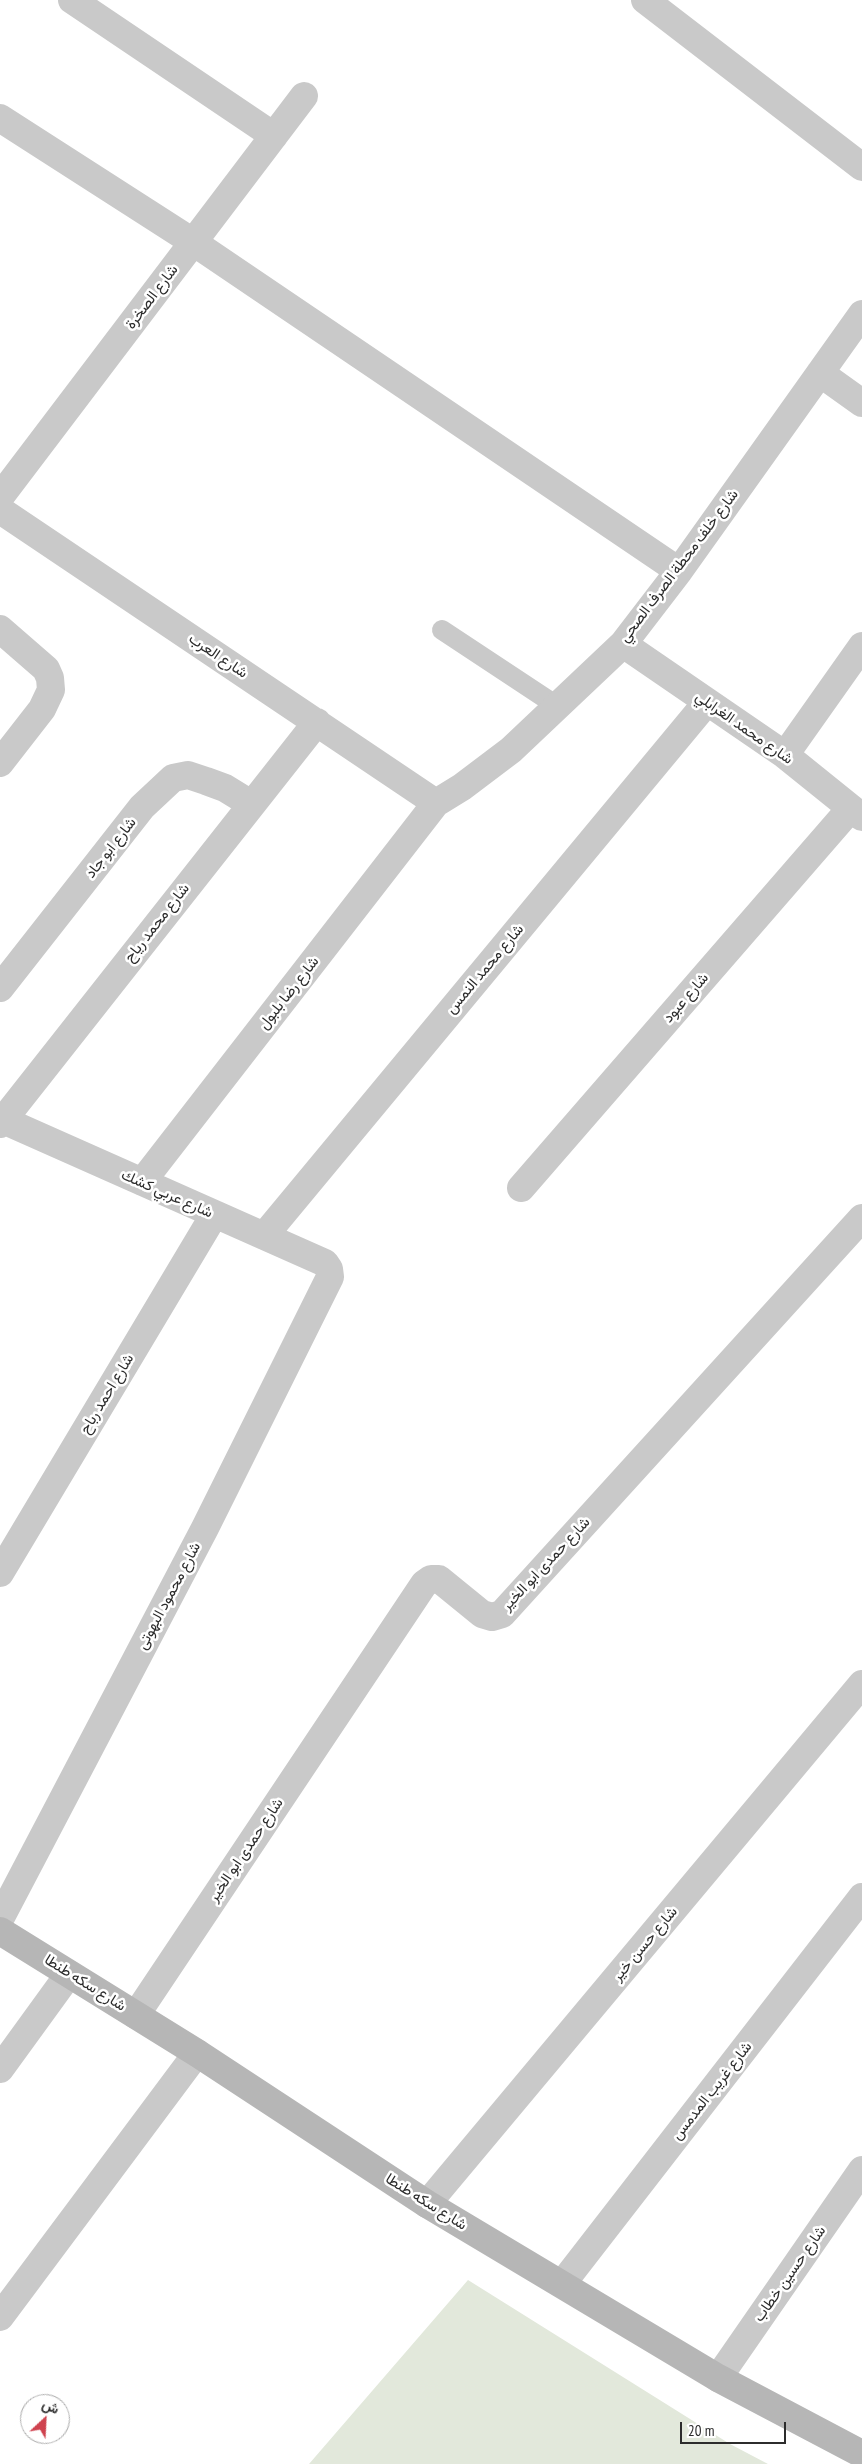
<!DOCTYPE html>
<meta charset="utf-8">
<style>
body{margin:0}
#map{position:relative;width:862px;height:2464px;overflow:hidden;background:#fff;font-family:"PT Sans Narrow",Vazirmatn,sans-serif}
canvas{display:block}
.north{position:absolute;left:20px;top:2394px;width:50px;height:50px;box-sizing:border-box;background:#fff;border:1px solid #ababab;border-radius:50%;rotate:25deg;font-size:14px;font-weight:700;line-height:20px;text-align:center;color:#2c2c2c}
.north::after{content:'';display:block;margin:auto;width:18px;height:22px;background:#cf434f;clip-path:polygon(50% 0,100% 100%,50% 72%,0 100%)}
.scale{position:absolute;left:680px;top:2422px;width:106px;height:22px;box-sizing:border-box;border:2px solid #2c2c2c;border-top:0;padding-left:6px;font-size:15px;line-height:18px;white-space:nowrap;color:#2c2c2c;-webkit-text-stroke:4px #fff;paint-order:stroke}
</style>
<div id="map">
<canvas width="862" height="2464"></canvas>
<div class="north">ش</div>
<div class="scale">20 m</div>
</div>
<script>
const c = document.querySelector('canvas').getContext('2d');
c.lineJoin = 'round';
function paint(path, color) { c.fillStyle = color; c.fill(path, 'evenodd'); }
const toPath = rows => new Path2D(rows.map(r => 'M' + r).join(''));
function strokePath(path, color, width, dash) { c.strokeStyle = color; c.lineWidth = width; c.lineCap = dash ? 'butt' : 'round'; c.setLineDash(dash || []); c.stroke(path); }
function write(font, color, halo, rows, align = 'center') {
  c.font = font + ' "PT Sans Narrow",Vazirmatn,sans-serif'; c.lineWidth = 5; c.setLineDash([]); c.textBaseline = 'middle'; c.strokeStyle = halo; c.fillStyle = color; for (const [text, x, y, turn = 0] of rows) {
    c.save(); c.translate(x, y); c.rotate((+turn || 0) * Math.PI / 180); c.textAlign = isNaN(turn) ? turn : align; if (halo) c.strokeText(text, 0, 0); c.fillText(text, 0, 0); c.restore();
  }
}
const green = toPath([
 [468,2280,730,2444,768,2464,309,2464]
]);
const service = toPath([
 [442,630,557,706]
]);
const minor = toPath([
 [72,0,274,136],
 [645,0,862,167],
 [0,118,193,242,679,571],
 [820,373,862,403],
 [0,497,304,96],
 [0,510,436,803],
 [0,629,46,669,50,678,51,690,42,709,0,763],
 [623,644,785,755,862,817],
 [785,755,862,646],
 [0,988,142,807,173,778,188,775,206,781,225,788,251,804],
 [0,1124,317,722],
 [142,1182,436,803,462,787,511,750,623,644,679,571,862,314],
 [521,1188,851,808],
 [264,1236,707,702],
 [0,1573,214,1215],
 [0,1919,205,1528,330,1277,329,1269,325,1263,3,1120],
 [136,2015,424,1584,431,1579,439,1579,482,1614,492,1617,502,1614,862,1218],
 [0,2069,69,1974],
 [427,2204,862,1684],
 [562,2284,862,1897],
 [0,2317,197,2053],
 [718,2378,862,2170]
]);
const secondary = toPath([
 [0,1931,197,2053,427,2204,718,2378,862,2454]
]);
const streetNames = [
 ["شارع الصخرة",152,297,-53],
 ["شارع خلف محطة الصرف الصحي",679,566,-53],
 ["شارع العرب",218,656,34],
 ["شارع محمد الغرابلي",744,728,35],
 ["شارع ابو جاد",111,848,-52],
 ["شارع محمد رياح",157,923,-52],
 ["شارع محمد النمس",485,969,-50],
 ["شارع رضا بلبول",289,993,-52],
 ["شارع عبود",686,998,-49],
 ["شارع عربي كشك",167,1194,24],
 ["شارع احمد رباح",107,1394,-59],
 ["شارع حمدى ابو الخير",546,1564,-47],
 ["شارع محمود البهوتى",169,1596,-62],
 ["شارع حمدى ابو الخير",246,1850,-56],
 ["شارع حسن خير",645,1944,-50],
 ["شارع سكه طنطا",85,1983,32],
 ["شارع غريب المدمس",712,2091,-52],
 ["شارع سكه طنطا",426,2202,32],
 ["شارع حسين خطاب",790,2274,-55]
];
paint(green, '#e2e8db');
strokePath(service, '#c9c9c9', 20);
strokePath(minor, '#c9c9c9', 28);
strokePath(secondary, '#b6b6b6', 28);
write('15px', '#2c2c2c', '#fff', streetNames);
</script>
